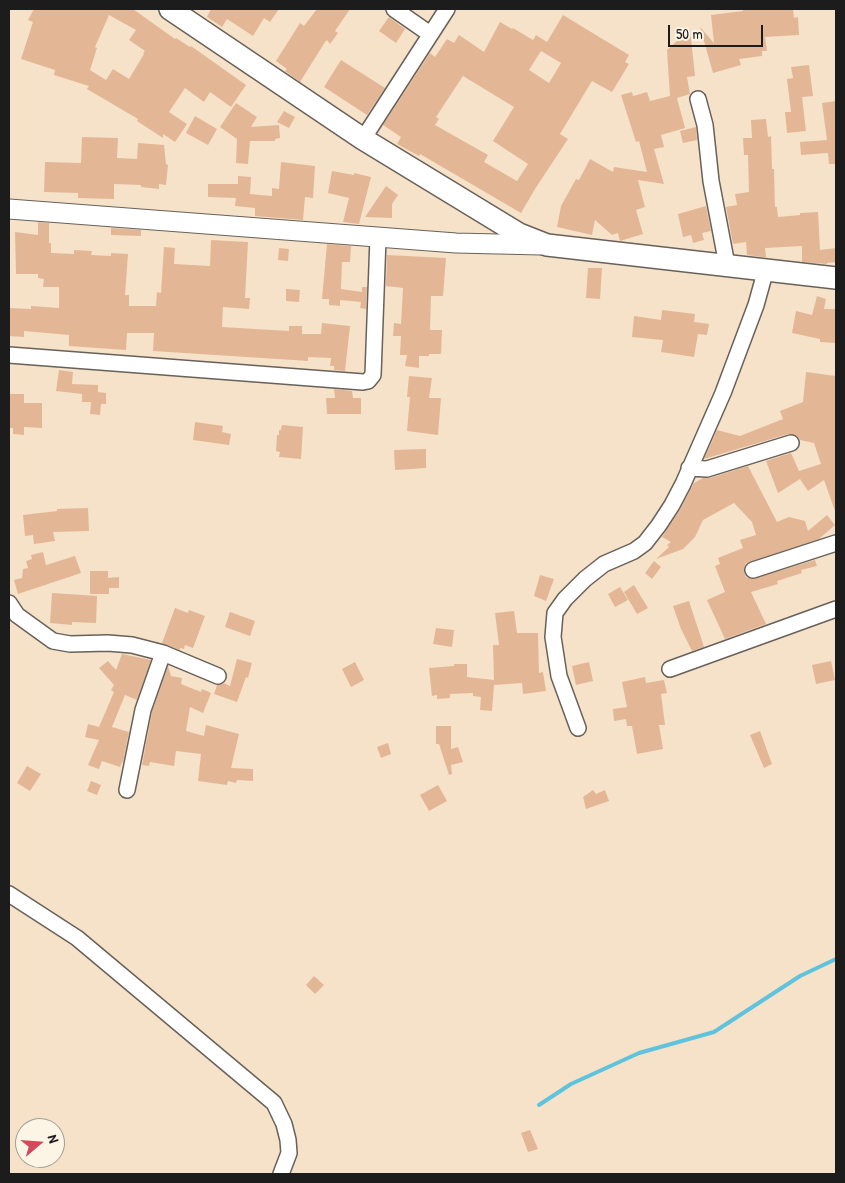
<!DOCTYPE html>
<style>
body{margin:0}
#map{position:relative;width:845px;height:1183px;overflow:hidden;background:#f6e2c9;font-family:"Patrick Hand",sans-serif}
canvas{display:block}
.frame{position:absolute;inset:0;border:10px solid #1c1c1c;pointer-events:none}
.north{position:absolute;left:15px;top:1118px;width:50px;height:50px;box-sizing:border-box;background:#fcf5e5;border:1px solid #a29e95;border-radius:50%;rotate:72deg;font-size:14px;font-weight:700;line-height:20px;text-align:center;color:#1c1c1c}
.north::after{content:'';display:block;margin:auto;width:18px;height:22px;background:#d1495b;clip-path:polygon(50% 0,100% 100%,50% 72%,0 100%)}
.scale{position:absolute;left:668px;top:25px;width:95px;height:22px;box-sizing:border-box;border:2px solid #1c1c1c;border-top:0;padding-left:6px;font-size:15px;line-height:18px;white-space:nowrap;color:#1c1c1c;-webkit-text-stroke:4px #fcf5e5;paint-order:stroke}
</style>
<div id="map">
<canvas width="845" height="1183"></canvas>
<div class="frame"></div>
<div class="north">N</div>
<div class="scale">50 m</div>
</div>
<script>
const c = document.querySelector('canvas').getContext('2d');
c.lineJoin = 'round';
const toPath = rows => new Path2D(rows.map(r => 'M' + r).join(''));
function strokePath(path, color, width, dash) { c.strokeStyle = color; c.lineWidth = width; c.lineCap = dash ? 'butt' : 'round'; c.setLineDash(dash || []); c.stroke(path); }
function paint(path, color) { c.fillStyle = color; c.fill(path, 'evenodd'); }
const stream = toPath([
 [539,1105,571,1084,639,1053,714,1032,800,976,836,959]
]);
const building = toPath([
 [34,9,133,9,175,39,176,38,190,47,191,46,246,85,231,107,210,92,204,102,185,88,169,112,187,124,175,142,163,134,163,138,137,121,138,119,87,89,89,86,54,75,55,70,21,59,33,22,28,20],
 [109,15,136,30,129,40,145,51,143,53,144,54,129,79,113,69,106,80,90,70,97,48,95,47],
 [211,9,279,9,270,22,264,18,253,36,227,19,222,27,207,17],
 [317,9,350,9,335,31,338,33,330,44,327,40,325,42,300,82,285,71,287,69,276,61,300,23,304,26],
 [743,9,793,9,794,18,798,17,799,35,765,37,767,51,762,51,762,56,739,59,741,65,713,73,700,27,714,43,711,15,743,11],
 [563,15,629,55,625,62,629,64,612,92,592,81,560,134,568,139,535,189,521,213,420,154,419,156,397,144,401,137,383,125,430,53,435,57,447,39,454,43,459,35,484,52,500,22,512,29,513,28,533,40,536,35,547,42],
 [541,51,561,63,549,83,529,70],
 [463,76,514,107,493,141,528,164,517,181,484,162,488,155,435,125,439,119,436,117],
 [389,17,405,29,396,43,379,31],
 [690,29,695,76,687,77,690,94,677,98,685,128,661,135,664,147,654,149,664,184,638,180,645,207,636,210,643,234,620,241,618,233,612,235,595,220,592,235,557,227,561,206,576,179,579,180,590,159,613,172,614,167,647,172,639,141,636,142,621,95,632,92,633,96,647,92,650,101,670,96,667,50],
 [341,60,385,88,367,115,324,87],
 [809,65,813,96,802,97,806,131,787,133,785,112,791,112,787,79,793,78,791,67],
 [836,101,836,164,829,164,828,153,801,155,800,142,827,140,822,103],
 [236,103,257,117,251,127,279,125,280,138,275,139,275,141,250,141,248,164,236,163,237,139,220,127],
 [284,111,295,117,289,128,277,122],
 [195,116,217,129,208,145,186,133],
 [766,119,768,137,771,136,772,169,774,169,775,207,777,207,778,217,800,215,800,213,818,212,820,250,836,248,836,262,827,263,827,264,802,262,802,246,765,248,766,257,762,257,747,255,746,242,733,244,726,207,737,205,735,194,749,192,748,155,744,155,743,138,752,138,751,120],
 [696,127,697,140,683,143,680,131],
 [82,137,118,138,117,158,137,159,138,143,164,145,166,164,168,165,166,185,159,184,159,189,141,187,141,185,114,184,114,199,78,198,78,193,44,192,45,162,81,163],
 [281,162,315,166,313,198,305,197,303,220,255,216,255,208,235,206,236,198,208,197,208,184,238,184,238,176,251,177,250,194,272,196,272,188,279,189],
 [332,171,354,175,354,173,371,177,359,224,343,222,349,198,328,193],
 [386,186,398,195,392,204,392,218,365,217],
 [706,206,711,231,702,233,704,240,693,243,691,235,683,237,678,214],
 [38,222,49,223,49,243,51,243,51,253,74,254,74,250,92,251,91,255,111,256,111,253,128,254,125,295,129,295,129,306,156,306,157,292,161,293,164,247,175,248,174,264,210,266,211,240,248,242,245,298,250,298,249,309,223,307,222,327,289,331,289,326,302,326,302,334,321,334,322,323,350,326,345,371,334,370,334,366,330,366,331,358,308,357,308,361,293,360,153,351,154,333,127,333,126,350,69,346,69,335,24,331,24,337,9,336,9,308,31,309,31,306,59,308,59,287,43,287,44,279,38,278,38,274,16,274,15,232,38,235],
 [111,228,141,230,141,236,111,235],
 [327,244,351,246,350,262,342,262,341,289,362,292,362,287,367,287,366,309,360,308,361,302,340,300,340,306,329,305,329,299,322,299],
 [279,248,289,249,288,261,278,260],
 [387,255,446,258,443,296,431,296,430,330,442,330,441,354,429,354,429,356,419,356,419,368,405,366,407,355,400,355,401,336,393,336,394,323,401,324,403,288,386,286],
 [588,268,602,268,600,299,586,298],
 [286,289,300,290,299,302,286,301],
 [817,296,826,299,824,309,836,309,836,343,820,342,820,339,792,333,796,311,812,315],
 [662,310,695,314,694,322,709,324,707,335,698,334,694,357,661,352,663,340,632,337,634,316,661,320],
 [59,370,73,372,72,384,98,385,98,392,106,393,106,404,101,404,100,415,90,414,91,402,82,402,82,394,56,391],
 [806,372,836,376,836,510,835,511,824,480,808,491,800,479,778,493,766,461,791,453,799,471,821,464,814,443,800,440,794,434,788,434,704,459,717,430,740,436,783,419,780,411,803,402],
 [409,376,432,378,429,398,441,398,438,435,407,431,410,397,407,397],
 [334,389,352,391,353,398,361,398,361,414,327,414,326,398,335,398],
 [9,394,24,394,24,403,42,403,42,428,24,427,24,435,13,434,13,428,9,428],
 [195,422,223,426,222,432,231,434,229,445,193,440],
 [282,425,303,427,301,459,279,457,280,452,276,451,277,435,279,435,279,430,281,430],
 [426,449,426,468,395,470,394,450],
 [748,466,777,522,789,517,805,521,808,531,827,515,835,525,819,539,746,563,744,568,744,572,746,577,752,579,815,560,817,566,801,570,802,573,777,581,778,584,751,592,766,624,725,639,707,600,725,592,715,566,720,564,718,558,743,548,740,540,756,535,752,522,734,503,703,520,695,537,683,549,656,559,669,547,667,545,671,542,662,537,680,510,694,483,703,478,710,478],
 [88,508,89,531,53,532,55,541,34,544,33,535,25,536,23,515,57,511,57,509],
 [43,552,46,565,75,556,81,573,18,594,14,580,22,578,23,569,28,568,26,561,32,559,31,555],
 [654,561,661,567,652,579,645,573],
 [90,571,108,571,108,578,119,577,119,588,109,588,109,594,90,594],
 [540,575,554,579,546,601,534,596],
 [634,585,648,608,637,614,624,592],
 [620,587,628,600,615,607,608,594],
 [52,593,97,596,96,623,72,622,72,625,50,623],
 [689,601,704,647,692,651,681,629,673,606],
 [175,608,188,613,189,610,205,616,193,648,185,645,184,649,180,648,180,650,162,643],
 [514,611,517,633,538,633,539,673,543,672,546,691,523,694,522,683,494,685,492,711,480,710,481,697,473,696,473,693,450,694,450,698,437,699,437,695,432,696,429,668,454,666,454,664,467,664,467,677,494,680,493,645,499,645,495,613],
 [230,612,255,621,250,636,225,627],
 [436,628,454,630,452,647,433,644],
 [122,654,151,660,137,700,125,695,112,727,129,732,123,762,122,762,120,767,102,761,99,769,88,765,99,740,85,737,88,724,99,727,114,692,111,690,114,685,99,668,108,661,116,670],
 [237,659,252,663,248,678,246,677,237,702,214,694,217,685,224,683,230,686],
 [831,661,835,680,816,684,812,665],
 [355,662,364,680,351,687,342,669],
 [589,662,593,681,576,685,572,666],
 [168,666,171,676,182,678,181,684,201,692,202,689,211,693,203,713,190,707,186,731,204,736,206,725,239,734,231,768,253,769,253,781,237,780,236,783,228,781,227,785,198,781,201,754,176,751,174,766,150,762,149,766,142,765,152,712],
 [645,677,646,683,664,680,667,693,661,694,665,725,659,725,663,749,637,754,632,726,627,726,626,719,614,721,613,709,627,707,622,682],
 [436,726,451,726,451,749,458,747,463,762,451,765,452,774,449,775,439,744,436,744],
 [760,731,772,764,764,768,750,735],
 [388,743,391,754,381,758,377,747],
 [27,766,41,774,30,791,17,783],
 [91,781,101,785,97,795,87,791],
 [438,785,447,801,429,811,420,795],
 [593,790,596,794,605,790,609,801,586,809,583,797],
 [314,976,324,985,315,994,306,985],
 [530,1130,538,1149,528,1152,521,1133]
]);
const minor = toPath([
 [394,9,430,34],
 [698,99,705,125,711,181,727,265],
 [363,139,447,9],
 [9,355,363,382,368,381,373,375,378,238],
 [689,468,707,469,791,443],
 [753,570,836,543],
 [9,603,17,615,53,641,70,644,108,643,132,645,163,653,218,676],
 [670,669,836,609],
 [578,728,559,676,553,637,555,613,565,599,585,579,604,564,634,551,645,543,659,525,672,505,683,484,723,393,756,305,766,269],
 [127,790,143,710,163,653],
 [9,894,77,938,274,1103,284,1124,288,1140,289,1153,281,1174]
]);
const tertiary = toPath([
 [9,209,456,243,541,245]
]);
const secondary = toPath([
 [170,9,363,139,519,234,547,245,836,278]
]);
strokePath(stream, '#60c3de', 4);
paint(building, '#e3b796');
strokePath(minor, '#686159', 18);
strokePath(tertiary, '#686159', 21);
strokePath(secondary, '#686159', 24);
strokePath(minor, '#fff', 15);
strokePath(tertiary, '#fff', 19);
strokePath(secondary, '#fff', 21);
</script>
